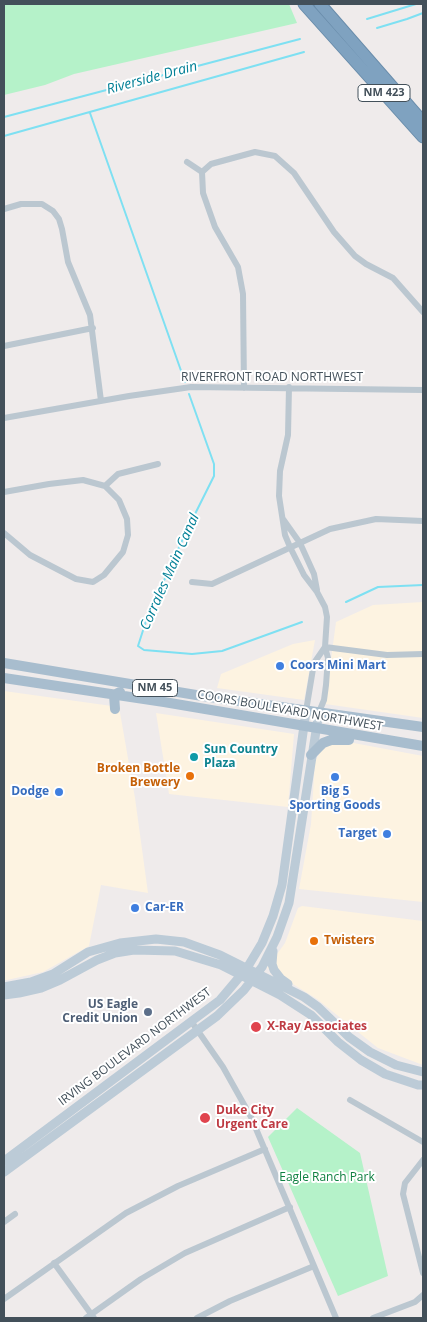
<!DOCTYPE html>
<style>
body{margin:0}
#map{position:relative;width:427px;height:1322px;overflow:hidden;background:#efebeb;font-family:"Open Sans",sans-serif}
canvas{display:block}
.frame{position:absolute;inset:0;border:5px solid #43505a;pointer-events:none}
</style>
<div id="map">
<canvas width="427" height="1322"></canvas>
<div class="frame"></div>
</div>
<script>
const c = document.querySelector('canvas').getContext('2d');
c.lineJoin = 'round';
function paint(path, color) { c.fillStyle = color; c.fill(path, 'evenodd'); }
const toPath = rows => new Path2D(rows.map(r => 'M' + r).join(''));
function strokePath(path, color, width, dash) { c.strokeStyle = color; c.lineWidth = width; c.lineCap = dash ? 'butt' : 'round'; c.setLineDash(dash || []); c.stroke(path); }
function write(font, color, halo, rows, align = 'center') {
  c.font = font + ' "Open Sans",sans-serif'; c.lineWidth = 4; c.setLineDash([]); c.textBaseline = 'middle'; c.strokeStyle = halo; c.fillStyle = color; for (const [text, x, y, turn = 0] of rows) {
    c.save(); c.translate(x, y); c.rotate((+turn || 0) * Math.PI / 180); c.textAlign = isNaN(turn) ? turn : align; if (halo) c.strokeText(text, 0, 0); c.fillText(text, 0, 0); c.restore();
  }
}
const commercial = toPath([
 [423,602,423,718,325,704,336,622,373,605],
 [315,640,304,700,217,688,221,674,293,644],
 [4,691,119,707,135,798,148,893,101,885,89,946,43,972,7,980,4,980],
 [156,713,294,734,288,807,169,794],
 [343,741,423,756,423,902,299,889,311,824,315,761,324,746],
 [302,906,423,921,423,1065,378,1048,317,999,267,968,285,943,298,908]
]);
const green = toPath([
 [4,4,289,4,297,23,74,74,45,85,4,95],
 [297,1108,360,1153,388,1276,338,1296,268,1137]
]);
const stream = toPath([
 [367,19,416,4],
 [377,28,407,19,423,13],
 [90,113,185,382],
 [4,117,300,39],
 [4,136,304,52],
 [189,394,214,464,214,476,186,532,147,618,138,646,144,650,192,654,222,651,302,622],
 [346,602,378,587,423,585]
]);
const street = toPath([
 [187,162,202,172],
 [202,172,211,164,255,152,275,156,294,173,334,232,355,256,366,264,393,278,423,312],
 [202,172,203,193,215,227,238,267,243,294,244,388],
 [4,209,21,204,42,204,53,211,59,219,62,229,68,262,90,315,101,401],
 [4,346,93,328],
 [289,387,288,435,280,471,279,496,285,535,290,547,304,575,317,592,325,607,327,617,325,647,328,658,326,685,324,700,319,712],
 [4,418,129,396,191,387,423,390],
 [4,492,49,484,83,480,105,486,118,474,158,464],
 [283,519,300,543,314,574,317,590],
 [4,533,30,555,76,579,93,582,104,575,123,552,128,535,127,519,119,500,105,486],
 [192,582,212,584,330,529,376,519,423,521],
 [325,647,387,655,423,654],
 [306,711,314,663,325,647],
 [191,1021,223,1067,251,1117,336,1318],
 [350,1100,423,1142],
 [423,1160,405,1183,403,1194,423,1273],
 [4,1222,15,1214],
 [54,1263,94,1318],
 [4,1299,126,1213,178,1186,265,1149],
 [86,1318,141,1279,185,1253,290,1207],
 [197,1318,230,1301,314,1266],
 [373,1318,415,1302,423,1295]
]);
const secondary = toPath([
 [273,951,272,964,274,970,281,979,288,984],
 [4,987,31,982,53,974,88,952,120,943,156,939,184,942,220,955,304,997,318,1007,349,1037,370,1052,396,1065,423,1072],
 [4,995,19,993,41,988,60,980,97,960,115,953,134,950,175,951,221,965,280,995,311,1015,338,1042,361,1060,385,1074,418,1085,423,1085],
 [4,1161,220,1000,247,968,262,943,273,916,282,885,306,711],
 [4,1172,217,1016,244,990,262,967,277,937,289,903,319,712]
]);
const primary = toPath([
 [4,663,196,695,423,727],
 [4,678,164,702,423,746],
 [115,709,114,695,120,692],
 [311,755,323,743,331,740,349,740]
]);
const highway = toPath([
 [304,4,423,137],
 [320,4,423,122]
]);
const markers = [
 [280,666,5,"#3f7fe0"],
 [194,757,5,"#0f9aa8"],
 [190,776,5,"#e8710a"],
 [335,777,5,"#3f7fe0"],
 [59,792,5,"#3f7fe0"],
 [387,834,5,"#3f7fe0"],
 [135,908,5,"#3f7fe0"],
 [314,941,5,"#e8710a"],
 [148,1012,5,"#5c6f8a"],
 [256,1027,6,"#e0444e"],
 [205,1118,6,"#e0444e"]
];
const shields = [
 [384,93,52],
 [155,688,45]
];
const shieldNames = [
 ["NM 423",384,93],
 ["NM 45",155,688]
];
const streetNames = [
 ["RIVERFRONT ROAD NORTHWEST",272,378],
 ["COORS BOULEVARD NORTHWEST",290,711,10],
 ["IRVING BOULEVARD NORTHWEST",135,1047,-37]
];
const shopNames = [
 ["Coors Mini Mart",290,666],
 ["Dodge",49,792,"right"],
 ["Big 5",335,792,"center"],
 ["Sporting Goods",335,806,"center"],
 ["Target",377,834,"right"],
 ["Car-ER",145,908]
];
const cultureNames = [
 ["Sun Country",204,750],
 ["Plaza",204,764]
];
const foodNames = [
 ["Broken Bottle",180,769],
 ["Brewery",180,783],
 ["Twisters",324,941,"left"]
];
const serviceNames = [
 ["US Eagle",138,1005],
 ["Credit Union",138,1019]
];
const healthNames = [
 ["X-Ray Associates",267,1027],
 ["Duke City",216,1111],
 ["Urgent Care",216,1125]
];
const parkNames = [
 ["Eagle Ranch Park",327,1178]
];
const waterNames = [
 ["Riverside Drain",152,78,-15],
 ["Corrales Main Canal",170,572,-66]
];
paint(commercial, '#fdf3e1');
paint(green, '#b5f2c9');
strokePath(stream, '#7ee0f2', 2);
strokePath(highway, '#6a8dab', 13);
strokePath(street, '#bbc7d0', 6);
strokePath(secondary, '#bccbd7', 9);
strokePath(primary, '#a8bdce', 10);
strokePath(highway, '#7fa2c0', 11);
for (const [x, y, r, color] of markers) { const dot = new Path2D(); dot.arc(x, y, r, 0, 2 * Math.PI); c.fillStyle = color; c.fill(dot); strokePath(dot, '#fff', 2); }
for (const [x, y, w] of shields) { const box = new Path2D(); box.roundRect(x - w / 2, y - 8.5, w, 17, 4); c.fillStyle = '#fff'; c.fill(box); strokePath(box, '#43505a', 1); }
write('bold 11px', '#43505a', null, shieldNames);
write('12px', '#43505a', '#fff', streetNames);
write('bold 12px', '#366cbe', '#fff', shopNames, 'left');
write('bold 12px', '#0d838f', '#fff', cultureNames, 'left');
write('bold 12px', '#c56008', '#fff', foodNames, 'right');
write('bold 12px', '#4e5e75', '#fff', serviceNames, 'right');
write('bold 12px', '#be3a42', '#fff', healthNames, 'left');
write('12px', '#0f8041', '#fff', parkNames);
write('italic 14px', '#038097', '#fff', waterNames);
</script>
